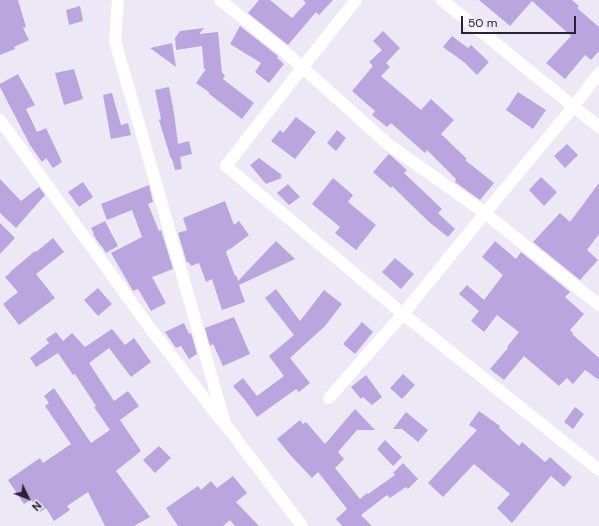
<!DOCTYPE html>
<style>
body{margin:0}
#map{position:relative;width:599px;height:526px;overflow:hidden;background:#ede8f5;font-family:"DM Sans",sans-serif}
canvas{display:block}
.north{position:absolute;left:8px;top:478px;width:40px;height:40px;-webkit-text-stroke:3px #ede8f5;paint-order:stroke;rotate:133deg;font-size:11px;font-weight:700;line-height:16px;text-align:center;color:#2a2039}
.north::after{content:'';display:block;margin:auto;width:14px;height:18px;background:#2a2039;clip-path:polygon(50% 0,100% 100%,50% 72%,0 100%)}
.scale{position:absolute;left:461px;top:16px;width:115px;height:18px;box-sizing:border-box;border:2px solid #2a2039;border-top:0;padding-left:5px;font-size:12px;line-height:14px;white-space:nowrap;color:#2a2039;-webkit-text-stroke:3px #ede8f5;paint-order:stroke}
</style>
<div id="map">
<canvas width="599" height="526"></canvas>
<div class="north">N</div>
<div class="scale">50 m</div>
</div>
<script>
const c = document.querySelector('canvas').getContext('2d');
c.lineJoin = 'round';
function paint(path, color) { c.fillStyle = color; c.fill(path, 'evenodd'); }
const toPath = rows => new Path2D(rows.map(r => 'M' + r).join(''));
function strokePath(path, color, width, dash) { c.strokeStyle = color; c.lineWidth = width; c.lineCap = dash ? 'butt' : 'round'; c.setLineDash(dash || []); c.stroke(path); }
const building = toPath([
 [0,0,18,0,26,27,23,28,29,40,14,47,15,49,0,55],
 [259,0,270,0,292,18,306,3,303,0,333,0,319,15,316,12,288,45,248,13],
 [479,0,572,0,579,6,577,8,599,27,599,51,591,60,585,55,565,79,546,63,571,36,532,1,510,26],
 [80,6,83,21,69,25,66,10],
 [240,26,278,56,277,58,284,64,269,83,255,72,261,63,230,44],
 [204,28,199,34,218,32,222,73,225,75,223,79,254,103,242,119,208,93,210,93,196,83,206,69,204,69,202,46,176,50,175,38,180,31],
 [383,31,400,48,386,63,390,67,381,76,421,110,431,99,454,120,441,134,467,159,465,160,494,183,480,200,455,182,456,179,427,150,425,153,391,123,387,127,372,115,375,111,352,91,373,66,369,62,382,50,373,41],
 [452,36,468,48,471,45,489,62,477,75,465,63,443,47],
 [172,43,176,67,150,48],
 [74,69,83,99,64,105,55,73],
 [18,74,35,105,26,109,37,132,46,128,62,162,53,168,46,158,42,162,30,145,0,87,0,84],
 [169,87,174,113,178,144,189,141,192,154,180,157,182,169,175,170,172,159,171,159,159,120,161,119,155,90],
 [518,92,546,110,533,129,506,110],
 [112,93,121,125,128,123,131,135,111,139,103,95],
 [296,117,316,132,295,159,271,141,280,130,283,133],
 [337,130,346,138,336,151,327,143],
 [567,144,578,155,565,168,554,156],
 [389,154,407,170,404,173,442,209,438,213,455,229,448,237,429,222,392,186,391,188,373,172],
 [259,158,282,175,280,176,282,178,266,184,250,165],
 [541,177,557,192,544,206,529,190],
 [333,178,353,195,348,202,376,225,356,250,335,233,340,227,312,204],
 [0,179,21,201,39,187,45,195,16,228,0,213],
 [83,182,93,197,79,207,68,192],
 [599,183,599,234,587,250,598,260,580,280,533,242,560,213,570,222],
 [288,184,300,197,289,205,277,193],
 [149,185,153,202,148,204,159,231,161,230,173,269,152,277,166,303,151,311,138,289,133,291,111,253,142,237,132,210,107,220,101,204],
 [225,201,234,225,239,221,249,235,229,250,228,248,228,250,226,252,235,276,236,275,238,281,276,241,295,259,239,285,245,302,222,310,212,279,206,282,199,263,191,266,189,262,187,263,178,233,187,230,183,218],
 [105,221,118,246,106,253,101,245,100,245,93,234,94,233,91,228],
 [0,223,15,238,0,254],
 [53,238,64,252,36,274,55,298,19,325,3,304,18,292,5,277,10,273,10,272,35,251,36,252],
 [495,241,516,259,521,252,570,292,565,297,584,314,570,330,573,333,572,334,599,358,599,380,585,370,573,384,567,378,559,386,524,356,504,380,490,369,508,348,507,347,519,332,497,315,484,332,471,321,479,311,459,294,467,285,484,300,503,275,482,257],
 [395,258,414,274,401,289,382,272],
 [98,288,112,304,98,316,84,300],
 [276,289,300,321,324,290,342,304,325,326,290,358,310,383,299,392,296,389,257,417,245,400,233,386,243,378,257,396,284,376,269,356,294,335,265,298],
 [234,317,250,354,223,366,213,344,210,346,205,328],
 [362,322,373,332,355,354,343,344],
 [184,323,189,334,191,333,197,354,189,359,181,346,176,348,165,332],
 [112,329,125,345,134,338,151,362,131,377,109,348,89,363,114,401,128,391,139,406,120,420,141,451,116,471,150,517,134,526,105,526,88,492,67,506,70,510,54,521,46,508,40,512,31,500,24,504,8,480,40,458,43,463,71,444,45,406,49,403,44,396,54,388,91,443,110,430,94,407,96,406,75,374,73,375,58,353,36,367,30,358,49,343,46,339,56,332,63,341,72,333,85,347],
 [403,374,415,385,402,399,390,388],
 [366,375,382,397,372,405,363,397,361,399,351,387],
 [575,407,584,414,573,429,564,422],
 [355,409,375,430,357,430,338,452,344,459,335,468,360,499,367,493,368,494,395,475,393,473,403,463,418,479,408,489,406,487,390,498,387,495,361,515,372,526,342,526,336,519,347,509,318,472,312,478,292,457,277,439,300,420,303,424,306,422,325,444],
 [479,411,500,426,499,428,519,446,522,442,545,462,550,457,572,477,564,487,551,476,512,523,497,508,510,494,474,464,443,497,428,483,477,430,469,425],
 [406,412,428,430,418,442,402,429,393,429],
 [385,440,402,457,393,466,377,449],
 [159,446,171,458,155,473,143,460],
 [233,476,247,493,236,502,259,526,235,526,230,520,223,526,178,526,166,508,198,486,201,490,211,481,217,488]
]);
const minor = toPath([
 [118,0,115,41,225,424,302,526],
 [220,0,285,52,389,145,485,213,599,305],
 [356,0,302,68,226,166,403,314,599,470],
 [442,0,599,127],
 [0,120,150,328,220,419],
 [329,398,403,314,485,213,574,106,599,73]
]);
paint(building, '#bba5df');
strokePath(minor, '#fff', 12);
</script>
